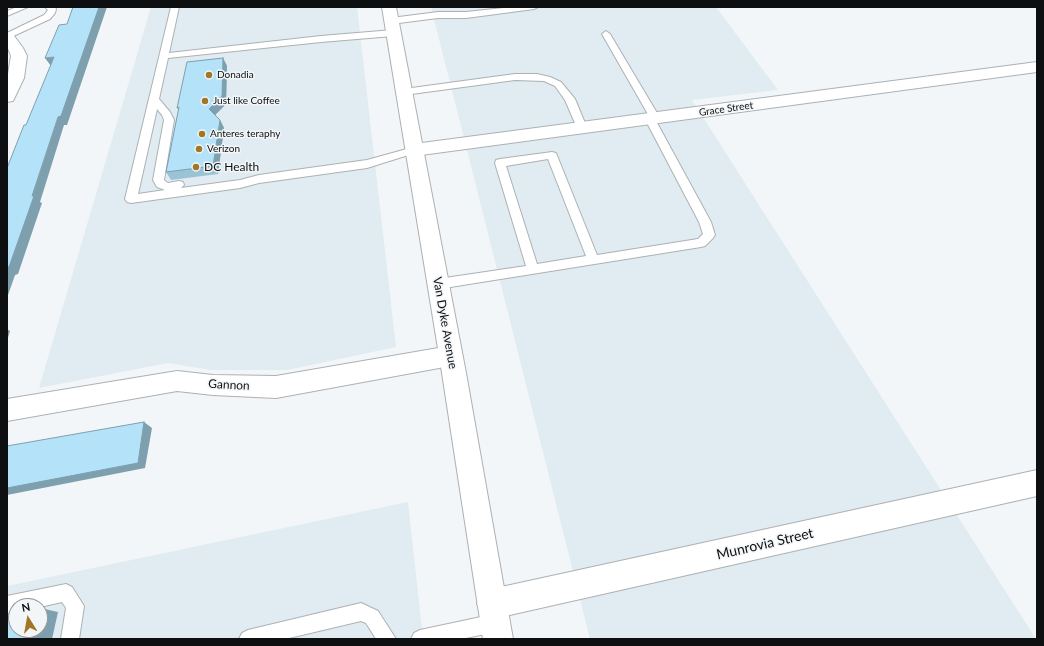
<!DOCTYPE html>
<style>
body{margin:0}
#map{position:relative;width:1044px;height:646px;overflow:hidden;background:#f2f6f8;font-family:Lato,sans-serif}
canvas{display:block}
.frame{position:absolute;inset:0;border:8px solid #0e0f10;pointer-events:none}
.north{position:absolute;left:8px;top:598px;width:40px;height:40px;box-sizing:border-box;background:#f2f6f8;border:1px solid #979a9b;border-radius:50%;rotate:349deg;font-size:11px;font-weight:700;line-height:16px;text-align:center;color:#0e0f10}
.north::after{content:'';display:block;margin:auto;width:14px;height:18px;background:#a27627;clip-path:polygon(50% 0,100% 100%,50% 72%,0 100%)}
</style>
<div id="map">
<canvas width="1044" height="646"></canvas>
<div class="frame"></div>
<div class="north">N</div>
</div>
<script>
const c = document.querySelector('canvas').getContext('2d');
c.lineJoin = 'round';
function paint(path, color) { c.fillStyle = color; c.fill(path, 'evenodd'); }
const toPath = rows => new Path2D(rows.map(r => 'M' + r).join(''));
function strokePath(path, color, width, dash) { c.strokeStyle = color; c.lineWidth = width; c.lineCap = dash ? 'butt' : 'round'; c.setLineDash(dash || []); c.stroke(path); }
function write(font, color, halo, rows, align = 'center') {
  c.font = font + ' Lato,sans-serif'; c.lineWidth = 3; c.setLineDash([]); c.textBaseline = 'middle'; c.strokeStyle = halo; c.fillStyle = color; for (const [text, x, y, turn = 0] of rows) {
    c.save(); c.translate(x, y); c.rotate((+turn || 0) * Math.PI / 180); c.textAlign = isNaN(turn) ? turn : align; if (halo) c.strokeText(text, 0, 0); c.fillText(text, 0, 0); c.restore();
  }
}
const built = toPath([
 [151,7,357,7,396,347,287,370,210,370,168,363,39,388],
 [431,7,716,7,778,90,692,100,1036,639,590,639],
 [408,502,423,639,7,639,7,586],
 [16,606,40,606,40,630,16,630]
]);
const lane = toPath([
 [17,7,28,7,7,16,7,11,17,7],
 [45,7,55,7,56,9,55,13,50,19,7,39,7,33,44,15,48,10,45,7],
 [171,7,179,7,169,53,321,36,393,30,397,33,393,36,321,42,168,58,159,99,170,112,174,120,164,180,165,181,168,183,179,181,183,182,184,185,181,188,240,180,259,175,367,160,414,147,419,150,418,152,367,168,259,183,240,188,131,203,127,202,125,199,171,7],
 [157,109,162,115,164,120,153,180,157,187,165,190,138,194,157,109],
 [513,7,538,7,534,9,466,18,438,18,391,24,387,21,391,18,438,12,466,12,513,7],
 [606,31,610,34,660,118,656,121,711,222,715,235,713,238,705,246,701,247,438,289,434,287,432,284,434,281,438,279,526,266,495,163,496,160,500,159,552,152,556,153,597,255,698,239,703,234,699,222,645,119,649,116,602,34,606,31],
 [548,159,586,256,537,264,506,166,548,159],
 [515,74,537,74,550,77,561,82,575,99,587,128,586,130,578,130,565,100,555,86,544,81,515,80,404,95,399,92,404,89,515,74],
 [66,584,72,587,84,606,79,639,61,639,66,608,62,602,40,607,16,606,16,612,7,614,7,596,66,584],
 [361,603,378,611,396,639,376,639,366,623,361,621,285,639,239,639,242,633,248,630,361,603],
 [495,614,501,617,504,623,501,629,495,632,461,639,411,639,414,633,420,630,495,614]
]);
const street = toPath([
 [7,32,12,33,23,48,27,56,24,78,13,101,7,102,7,80,11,56,7,46,7,32],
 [1037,62,1037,72,414,156,408,154,405,150,408,146,414,144,1037,62],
 [450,346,458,349,461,356,458,363,450,366,276,398,213,395,177,391,7,421,7,399,177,371,213,375,276,376,450,346],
 [1037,470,1037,496,492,619,482,614,477,604,482,594,492,589,1037,470]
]);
const secondary = toPath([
 [382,7,396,7,466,373,513,639,483,639,442,373,382,7]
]);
const wall = toPath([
 [223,58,227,66,226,104,215,115,220,120,224,128,218,174,171,180,166,172,179,111,177,108]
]);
const shadedWall = toPath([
 [99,7,107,7,67,125,64,125,40,202,42,203,18,274,15,275,7,298,7,267,32,196,58,117],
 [54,57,51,66,45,58],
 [223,58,227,66,226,104,213,117,209,109],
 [220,120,224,128,218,174,213,166],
 [7,329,10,331,7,341],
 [144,422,152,428,145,468,7,495,7,488],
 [40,608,58,612,52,639,30,639,32,630,40,630]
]);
const building = toPath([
 [73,7,99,7,61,116,58,117,32,196,34,196,9,267,7,267,7,168,24,125,26,125,54,57,45,58,59,25,67,24,73,7],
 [223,58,222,96,209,109,220,120,213,166,166,172,179,107,177,108,187,62,223,58],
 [144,422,138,463,7,488,7,446,144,422],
 [16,613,16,630,32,630,30,639,7,639,7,614,16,613]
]);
const markers = [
 [209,75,4,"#a27627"],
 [205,101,4,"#a27627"],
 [202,134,4,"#a27627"],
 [199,149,4,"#a27627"],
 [196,167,4,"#a27627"]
];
const farPoinames = [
 ["Donadia",217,75],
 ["Just like Coffee",213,101],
 ["Anteres teraphy",210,134],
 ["Verizon",207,149]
];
const farStreetnames = [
 ["Grace Street",726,109,-8]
];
const poiNames = [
 ["DC Health",204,167]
];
const streetNames = [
 ["Van Dyke Avenue",445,323,80],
 ["Gannon",229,385,3]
];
const nearStreetnames = [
 ["Munrovia Street",765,544,-13]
];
paint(built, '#e0ecf2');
strokePath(lane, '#adb1b3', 2);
strokePath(street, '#adb1b3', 2);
strokePath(secondary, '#adb1b3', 2);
paint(lane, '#fff');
paint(street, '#fff');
paint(secondary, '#fff');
paint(wall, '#9bc3d6');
paint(shadedWall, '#7e9fae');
paint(building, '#b4e3f9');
strokePath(building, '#7e9fae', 1);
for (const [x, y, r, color] of markers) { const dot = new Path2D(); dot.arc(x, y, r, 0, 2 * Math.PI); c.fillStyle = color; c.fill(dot); strokePath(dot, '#f2f6f8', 1.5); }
write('10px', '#0e0f10', '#f2f6f8', farPoinames, 'left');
write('10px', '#0e0f10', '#f2f6f8', farStreetnames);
write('12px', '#0e0f10', '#f2f6f8', poiNames, 'left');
write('12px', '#0e0f10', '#f2f6f8', streetNames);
write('14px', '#0e0f10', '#f2f6f8', nearStreetnames);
</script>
